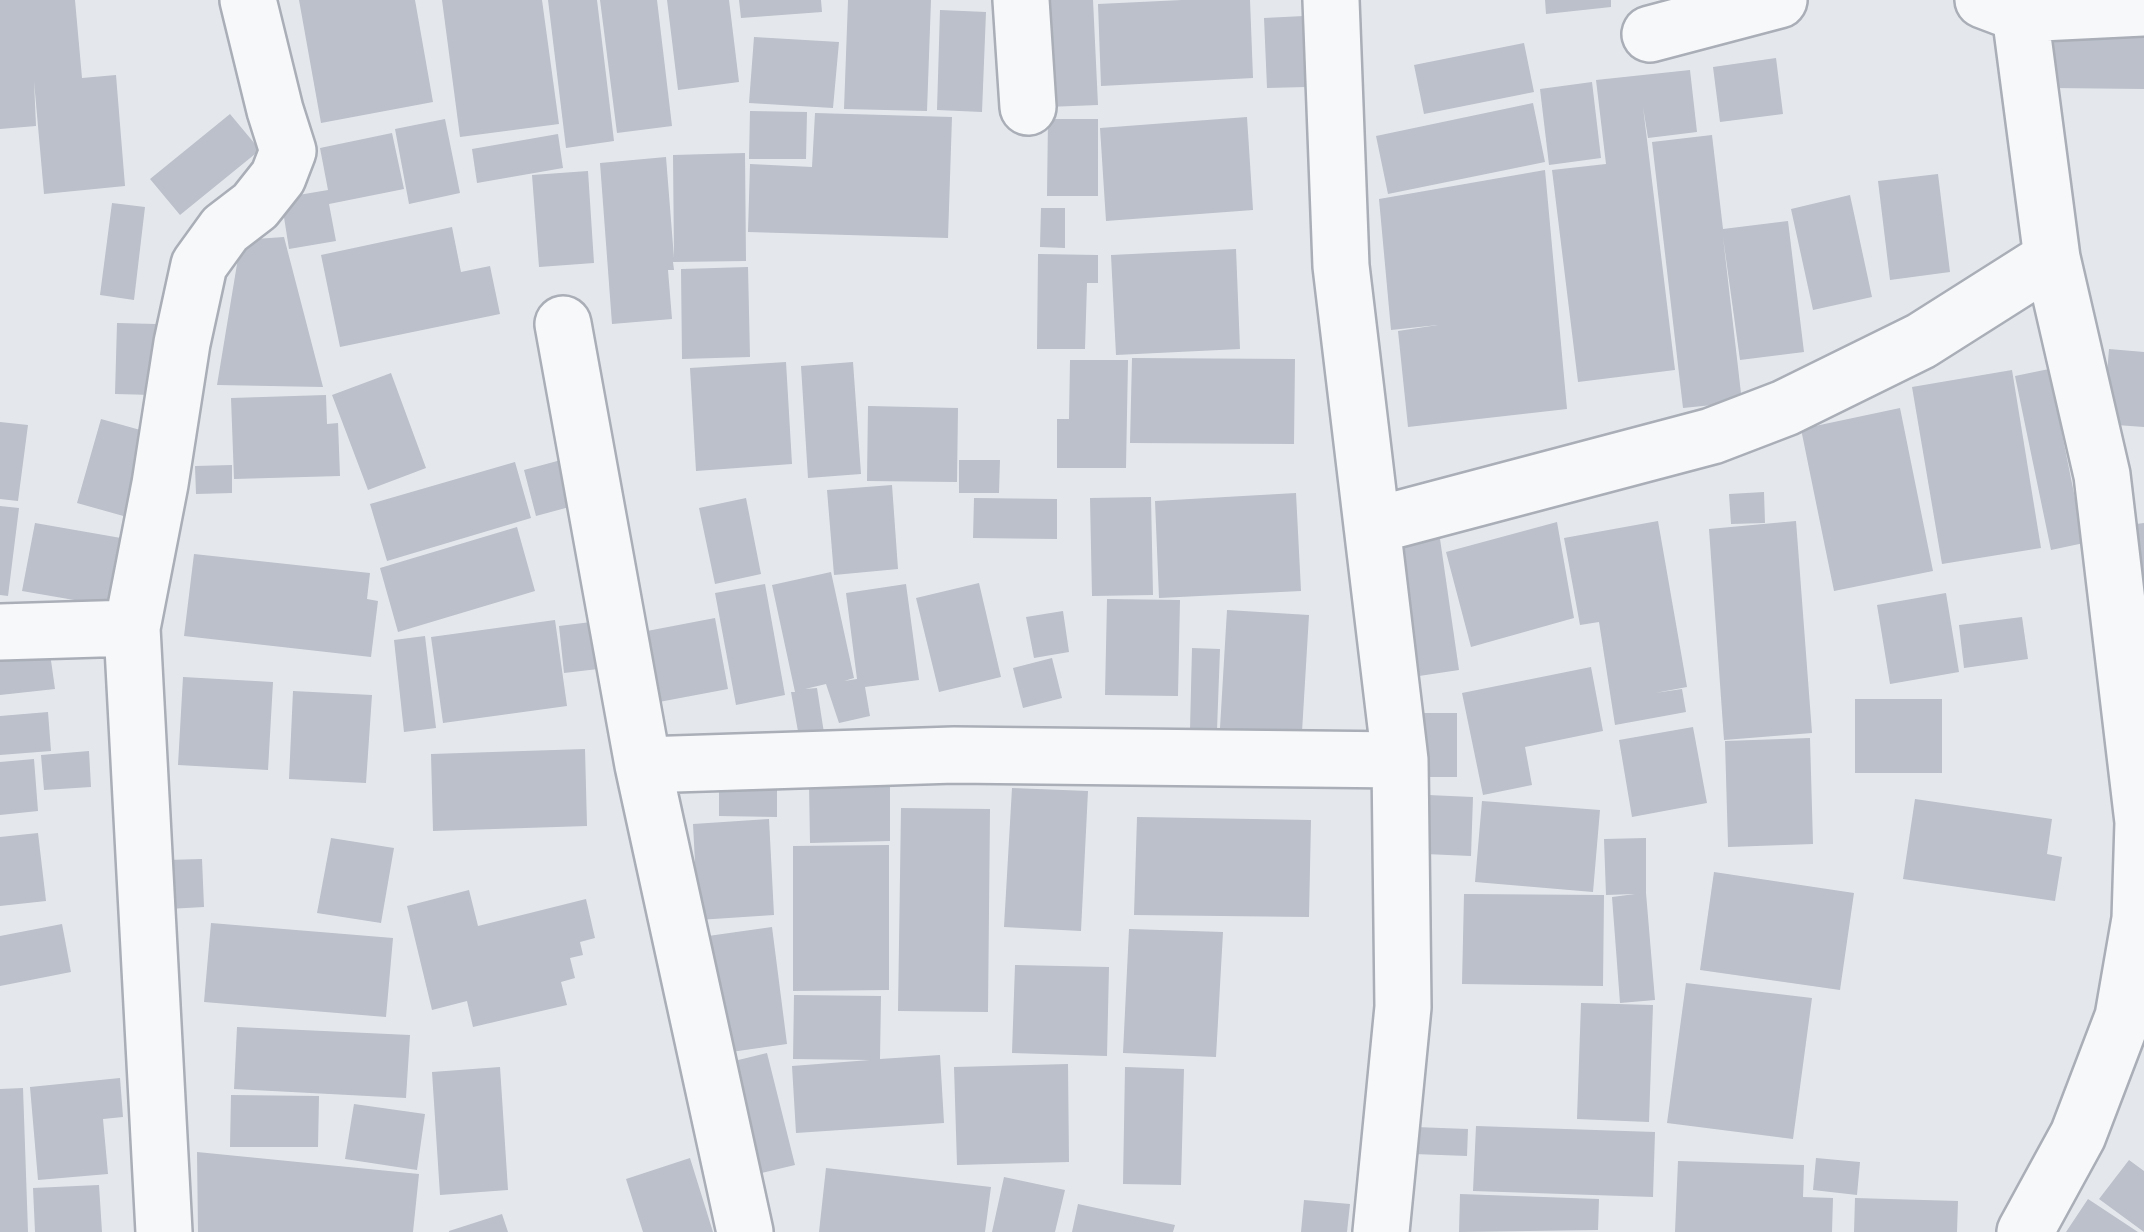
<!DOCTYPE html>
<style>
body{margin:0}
canvas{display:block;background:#e4e7ec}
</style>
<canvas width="2144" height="1232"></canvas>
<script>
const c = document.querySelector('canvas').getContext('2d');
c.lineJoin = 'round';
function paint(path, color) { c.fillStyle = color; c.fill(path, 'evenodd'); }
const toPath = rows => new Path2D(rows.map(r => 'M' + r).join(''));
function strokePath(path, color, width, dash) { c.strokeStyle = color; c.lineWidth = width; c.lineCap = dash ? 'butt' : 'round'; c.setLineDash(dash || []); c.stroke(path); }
const building = toPath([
 [0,0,75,0,82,78,116,75,125,186,44,194,34,81,36,126,0,129],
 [299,0,415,0,433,102,321,123],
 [442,0,542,0,559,124,460,137],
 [548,0,597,0,614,141,566,148],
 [600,0,657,0,672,126,617,133],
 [667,0,729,0,739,82,678,90],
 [739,0,821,0,822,12,741,18],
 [848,0,931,0,927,111,844,109],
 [1043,0,1093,0,1098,105,1047,107],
 [1182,0,1250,0,1253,78,1101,86,1098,4],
 [1545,0,1611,0,1611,7,1546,14],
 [940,10,986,12,982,112,937,110],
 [1304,16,1306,87,1267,88,1264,18],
 [754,37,839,42,833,108,749,103],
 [2052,37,2144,38,2144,89,2052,88],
 [1524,43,1534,92,1424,114,1414,65],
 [1776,58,1783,114,1720,122,1713,67],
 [1690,70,1697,132,1648,138,1643,107,1675,370,1578,382,1552,170,1606,164,1596,80],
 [1592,82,1601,158,1549,165,1540,89],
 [1533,103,1545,162,1388,194,1376,136],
 [750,111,807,112,806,159,749,159],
 [815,113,952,117,948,238,748,232,750,164,812,167],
 [230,114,260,150,180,215,150,179],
 [1247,117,1253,210,1106,221,1100,128],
 [445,119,460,193,409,204,395,129],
 [1048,119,1098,119,1098,196,1047,196],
 [392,133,404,189,329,204,336,241,289,249,281,198,328,190,320,148],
 [558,134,563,168,477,183,472,149],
 [1712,135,1723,229,1788,221,1804,352,1740,360,1723,237,1742,402,1683,408,1652,142],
 [745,153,746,261,673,262,674,270,668,270,672,319,612,324,600,163,666,157,674,258,673,155],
 [1545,170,1567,409,1408,427,1398,331,1438,325,1391,330,1379,199],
 [588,171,594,263,539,267,532,175],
 [1938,174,1950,272,1890,280,1878,181],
 [1850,195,1872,297,1813,310,1791,209],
 [112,203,145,207,134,300,100,295],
 [1041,208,1065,208,1065,248,1040,247],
 [452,227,461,272,490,266,500,314,340,347,321,255],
 [284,237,323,387,217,385,241,240],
 [1236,249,1240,349,1116,355,1111,255],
 [1038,254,1098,255,1098,283,1087,283,1085,349,1037,349],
 [748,267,750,357,682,359,681,269],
 [117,323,156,324,153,395,115,394],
 [2109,349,2144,352,2144,427,2103,424],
 [1132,358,1295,359,1294,444,1130,443],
 [1070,360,1128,360,1126,468,1057,468,1057,419,1069,419],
 [786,362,792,464,696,471,690,368],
 [853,362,861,474,808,478,801,366],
 [2049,369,2084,543,2051,550,2015,376],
 [2012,370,2041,548,1942,564,1912,387],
 [391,373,426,468,368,490,332,395],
 [326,395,327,424,338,423,340,476,234,479,231,398],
 [868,406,958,408,957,482,867,481],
 [1900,408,1933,571,1834,591,1801,429],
 [101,419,151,433,127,517,77,503],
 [0,422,28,425,18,501,0,499],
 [561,460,573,506,536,516,524,470],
 [959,460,1000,460,999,493,959,493],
 [515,462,531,518,387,561,370,504],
 [232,465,232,493,196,494,195,466],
 [892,485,898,569,834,575,827,490],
 [1764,492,1765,523,1731,524,1729,494],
 [1296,493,1301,591,1159,598,1155,501],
 [1151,497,1153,595,1092,596,1090,498],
 [746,498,761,574,715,584,699,508],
 [974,498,1057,499,1057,539,973,538],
 [0,506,19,508,8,596,0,595],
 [1658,521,1687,687,1655,693,1682,689,1686,712,1615,725,1599,622,1580,625,1564,538],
 [1796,521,1812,733,1724,740,1709,529],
 [1557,522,1574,618,1471,647,1446,552],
 [35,523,121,538,109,606,22,591],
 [2144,523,2144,638,2128,525],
 [517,527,535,591,398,632,380,568],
 [1439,532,1459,670,1419,676,1398,538],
 [194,554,370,573,367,599,378,601,371,657,184,636],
 [831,572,854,678,844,681,857,679,846,593,906,584,919,680,865,687,870,716,839,723,826,684,805,689,817,688,824,733,799,737,791,692,795,692,772,585],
 [979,583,1001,677,939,692,916,598],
 [765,584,785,695,736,705,715,593],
 [1946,593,1959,672,1890,684,1877,605],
 [1107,599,1180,600,1178,696,1105,695],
 [1227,610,1309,615,1302,732,1220,728],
 [1063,611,1069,652,1034,658,1026,617],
 [2022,617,2028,659,1964,668,1959,625],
 [715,618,728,689,659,702,647,631],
 [555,620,567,706,443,723,431,637],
 [591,622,598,669,564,673,559,626],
 [47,632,55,689,0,695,0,636],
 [425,636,436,728,404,732,394,640],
 [1192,648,1220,649,1217,730,1190,730],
 [1052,658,1062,698,1023,708,1013,668],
 [1591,667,1603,731,1525,747,1532,785,1483,795,1462,693],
 [183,677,273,682,268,770,178,765],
 [293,691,372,695,366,783,289,779],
 [1855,699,1942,699,1942,773,1855,773],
 [48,712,51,751,0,755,0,716],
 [1418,713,1457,713,1457,777,1417,777],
 [1693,727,1707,803,1632,817,1619,740],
 [1810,738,1813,844,1728,847,1725,741],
 [585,749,587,826,433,831,431,754],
 [89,751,91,787,44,790,41,755],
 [34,759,38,811,0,815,0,762],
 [890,781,890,841,810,843,809,783],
 [719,784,777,784,777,817,719,816],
 [1012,788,1088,791,1081,931,1004,927],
 [1428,795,1473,797,1471,856,1425,854],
 [1915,799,2052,819,2047,854,2062,857,2055,901,1903,879],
 [1482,801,1600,810,1593,892,1475,882],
 [901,808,990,809,988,1012,898,1011],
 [1137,817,1311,820,1309,917,1134,915],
 [769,819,774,915,698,920,693,824],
 [38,833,46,901,0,906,0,837],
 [331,838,394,848,381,923,317,913],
 [1646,838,1646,893,1655,1000,1620,1003,1612,897,1635,894,1606,895,1604,839],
 [889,845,889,990,793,991,793,846],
 [202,859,204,907,168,909,166,860],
 [1714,872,1854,893,1840,990,1700,970],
 [469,890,478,926,586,899,595,938,580,942,583,955,570,958,575,978,561,982,567,1005,473,1027,467,1001,432,1010,407,906],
 [1464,894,1604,895,1603,986,1462,984],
 [211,923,393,938,386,1017,204,1002],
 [62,924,71,972,0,986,0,936],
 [772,927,787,1044,717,1054,701,937],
 [1129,929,1223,932,1216,1057,1123,1053],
 [1015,965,1109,967,1107,1056,1012,1053],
 [1686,983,1812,998,1793,1139,1667,1123],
 [794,995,881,996,880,1059,940,1055,944,1123,796,1133,792,1066,870,1060,793,1059],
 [1581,1003,1653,1005,1649,1122,1577,1119],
 [237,1027,410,1035,406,1098,234,1089],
 [767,1053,795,1165,749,1176,722,1064],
 [1068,1064,1069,1162,957,1165,954,1067],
 [500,1067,508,1190,440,1195,432,1072],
 [1125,1067,1184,1069,1181,1185,1123,1184],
 [120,1078,123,1117,103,1119,108,1174,38,1180,30,1087],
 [23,1088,28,1232,0,1232,0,1089],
 [231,1095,319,1096,318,1147,230,1147],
 [354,1104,425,1114,417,1170,345,1159],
 [1476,1126,1655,1132,1653,1197,1473,1191],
 [1415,1127,1468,1129,1467,1156,1414,1154],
 [197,1152,419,1174,413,1232,198,1232],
 [690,1158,713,1232,643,1232,626,1179],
 [1816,1158,1860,1162,1857,1195,1813,1190],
 [2129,1160,2144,1171,2144,1232,2099,1199],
 [1678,1161,1804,1165,1803,1197,1833,1198,1832,1232,1675,1232],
 [826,1168,991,1187,985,1232,819,1232],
 [1004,1177,1065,1190,1055,1232,992,1232],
 [99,1185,102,1232,35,1232,33,1188],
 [1460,1194,1599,1199,1598,1230,1459,1232],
 [1855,1198,1958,1201,1957,1232,1854,1232],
 [2088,1199,2138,1232,2066,1232],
 [1304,1200,1350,1204,1347,1232,1301,1232],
 [1078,1204,1175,1225,1173,1232,1072,1232],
 [502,1214,508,1232,449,1232,449,1231]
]);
const minor = toPath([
 [1021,0,1028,107],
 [1331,0,1341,266,1400,760,1403,1007,1381,1232],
 [1983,0,2020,14,2144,8],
 [2020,14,2052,258,2102,475,2143,822,2140,919,2123,1017,2078,1135,2025,1232],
 [1650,34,1779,0],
 [563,324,643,765,745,1232],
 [1372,526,1712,436,1785,408,1921,341,2052,258],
 [0,632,132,628],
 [643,765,954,755,1400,760],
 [164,1232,132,628,160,484,182,343,199,265,225,229,255,206,278,177,288,151,275,110,248,0]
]);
paint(building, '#bbc0ca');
strokePath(minor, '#a9aeb7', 60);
strokePath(minor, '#f7f8fa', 55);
</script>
